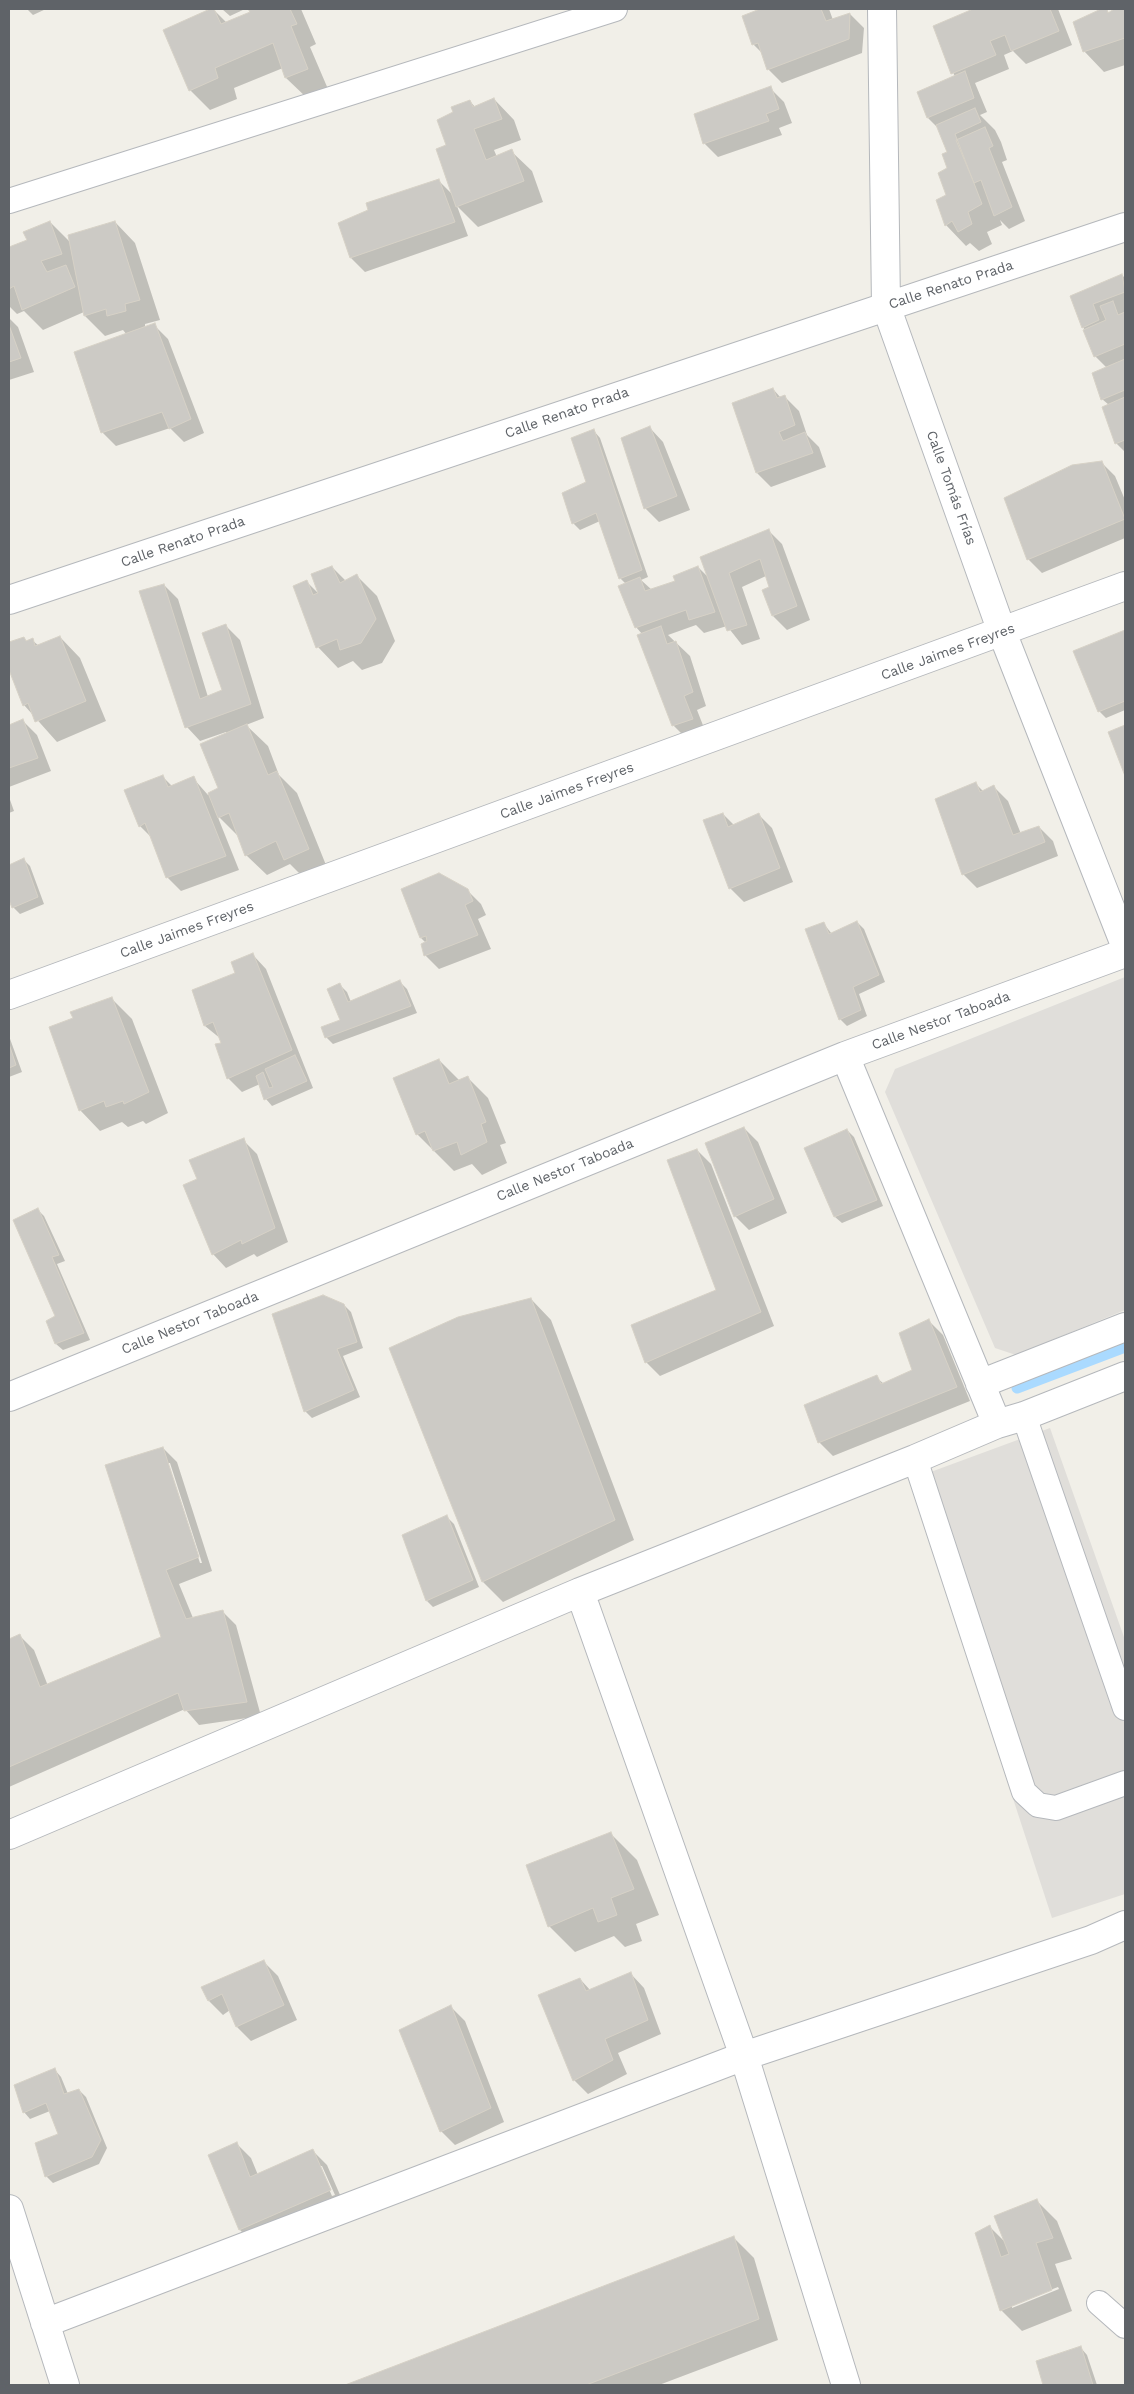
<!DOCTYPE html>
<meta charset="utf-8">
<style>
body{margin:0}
#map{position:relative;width:1134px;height:2394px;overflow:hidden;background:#f1efe8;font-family:"Work Sans",sans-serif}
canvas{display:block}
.frame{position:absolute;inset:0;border:10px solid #5f6368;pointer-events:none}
</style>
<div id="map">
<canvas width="1134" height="2394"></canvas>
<div class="frame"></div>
</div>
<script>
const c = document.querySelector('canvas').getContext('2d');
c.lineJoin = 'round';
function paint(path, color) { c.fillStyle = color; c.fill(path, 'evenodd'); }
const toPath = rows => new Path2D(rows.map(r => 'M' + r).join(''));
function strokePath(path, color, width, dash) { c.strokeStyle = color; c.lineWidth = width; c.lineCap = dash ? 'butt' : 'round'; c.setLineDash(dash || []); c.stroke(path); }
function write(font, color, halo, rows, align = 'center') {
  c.font = font + ' "Work Sans",sans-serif'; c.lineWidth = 4.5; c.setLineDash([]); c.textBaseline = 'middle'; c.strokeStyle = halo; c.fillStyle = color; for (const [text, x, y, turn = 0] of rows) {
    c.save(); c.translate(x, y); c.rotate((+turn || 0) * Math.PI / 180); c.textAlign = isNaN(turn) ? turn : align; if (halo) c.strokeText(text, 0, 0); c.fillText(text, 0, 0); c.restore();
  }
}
const industrial = toPath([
 [1125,977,1125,1310,1016,1355,995,1348,885,1092,895,1069],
 [1050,1428,1125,1640,1125,1894,1052,1918,909,1480]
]);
const shadow = toPath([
 [27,9,46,9,33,15],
 [213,9,227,23,251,13,249,9,301,9,316,44,310,47,328,89,307,98,286,78,283,68,234,88,237,99,210,110,190,90,165,31],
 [222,9,245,9,230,16],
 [761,9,829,9,833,20,850,14,864,28,862,53,782,83,768,69,763,54,753,44],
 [977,9,1058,9,1072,45,1026,64,1013,51,1004,55,1009,69,975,83,987,112,980,115,995,130,1001,142,1007,160,1002,162,1025,221,1009,229,1000,220,1002,225,987,232,992,244,979,251,970,243,966,246,946,225,948,153,938,128,928,118,955,77,935,27],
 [1104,9,1110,13,1116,11,1116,9,1125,9,1125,65,1104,72,1084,51,1074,22],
 [770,88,784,102,792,123,779,128,782,135,718,157,704,143],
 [494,99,514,120,521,140,494,150,497,157,511,151,532,171,543,202,478,227,457,206,468,236,365,272,351,258,340,224,438,180,453,195,448,145,455,113,470,101,475,107],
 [50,222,71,243,115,222,135,243,160,320,145,324,145,328,154,325,168,339,204,433,184,442,170,428,116,446,102,432,127,335,123,330,105,336,85,316,84,312,43,330,24,311,17,314,9,306,9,249,28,240],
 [1122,275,1125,278,1125,452,1116,443,1109,405,1102,399,1107,368,1095,356,1071,297],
 [9,318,18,327,34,372,9,380],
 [773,389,781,398,785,397,799,411,807,435,819,447,826,467,771,487,757,473],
 [650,428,663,442,690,510,659,522,645,508],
 [594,431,600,438,648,577,641,580,652,590,677,582,698,567,710,579,768,530,782,544,810,620,787,630,773,616,764,591,770,588,766,576,742,587,760,639,742,645,727,626,704,633,696,625,668,635,690,656,706,706,697,710,706,733,687,739,673,725,642,634,636,627,626,584,620,578,600,521,580,530,573,523,588,483],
 [1101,462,1115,476,1125,500,1125,538,1042,573,1028,559],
 [332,567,346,581,357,576,377,596,395,641,382,663,362,670,353,661,338,668,318,647,307,582,320,595],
 [164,585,178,599,208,697,223,691,226,626,240,640,264,718,246,725,268,746,279,775,297,793,328,870,306,880,290,864,267,875,246,855,240,838,217,815,239,870,181,891,167,877,152,838,140,826,162,776,172,786,193,778,208,795,220,789,227,734,226,732,200,741,187,727],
 [1125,631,1125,710,1106,718,1099,711,1075,652],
 [60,637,80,658,106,721,57,742,24,705,9,667,9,644,24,638,27,642,32,640,39,646],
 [23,721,37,735,51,771,9,787,9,726],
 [975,783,984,792,994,787,1008,801,1021,834,1039,827,1053,841,1058,856,977,888,963,874],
 [9,797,14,811,9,813],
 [723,814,735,826,758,814,772,828,793,882,744,902,730,888],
 [24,860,30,866,44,904,20,914,13,907,9,896,9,866],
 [467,890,481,904,486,915,478,919,491,949,439,969,425,955,426,943,421,938],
 [857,922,864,929,885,982,859,994,867,1016,847,1026,840,1019,824,924,832,934],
 [253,955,266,969,313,1088,272,1106,266,1099,260,1084,242,1092,228,1078,221,1039,205,1026,193,991,237,973],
 [400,982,407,989,417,1013,333,1044,326,1037,342,1021,340,985,347,992,351,1002],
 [111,998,132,1019,168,1113,146,1124,143,1121,128,1127,122,1122,100,1131,80,1110,75,1019],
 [9,1036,22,1072,9,1077],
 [439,1060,460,1081,468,1078,488,1098,506,1143,500,1145,507,1163,482,1175,472,1164,454,1171,417,1134],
 [744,1128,758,1142,787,1213,749,1230,735,1216],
 [847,1130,854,1137,883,1206,842,1223,835,1217],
 [243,1140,257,1154,288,1242,257,1257,254,1254,226,1268,213,1254,198,1179],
 [697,1150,711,1164,774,1326,660,1376,646,1362,718,1291],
 [37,1209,44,1216,65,1261,57,1264,90,1340,63,1350,56,1344,48,1321,57,1316],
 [531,1299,551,1320,634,1540,503,1602,483,1582],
 [344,1305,351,1312,363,1348,343,1356,360,1397,312,1418,305,1411],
 [929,1321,943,1335,970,1401,833,1456,819,1442,876,1377,884,1384,914,1371],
 [163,1448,177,1462,212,1571,179,1584,193,1618,222,1611,236,1625,261,1716,199,1725,185,1709,9,1787,9,1640,20,1636,34,1650,48,1686,163,1638],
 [167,1463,170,1463,202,1563,200,1563],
 [447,1517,454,1524,479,1587,433,1607,427,1601,403,1536],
 [611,1834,637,1860,659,1915,636,1924,642,1941,625,1947,614,1936,575,1952,549,1926],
 [264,1962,278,1976,297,2020,251,2041,237,2027,230,2010,223,2015,209,2001,203,1988],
 [631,1974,644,1988,661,2034,618,2053,627,2074,588,2094,574,2080,580,1979,591,1991],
 [451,2007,465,2021,504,2122,455,2145,441,2131],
 [55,2070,61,2077,68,2094,79,2090,86,2097,107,2148,99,2164,53,2183,46,2176,59,2134,50,2111,30,2119,24,2112],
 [237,2144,251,2158,258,2175,313,2151,327,2165,344,2204,254,2244,240,2230,210,2156],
 [319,2166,322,2166,335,2195,332,2196],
 [1037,2201,1057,2221,1072,2259,1055,2264,1072,2311,1022,2331,1001,2310,990,2227,1005,2242],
 [1058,2287,1059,2289,1012,2308,1012,2305],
 [733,2237,754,2258,778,2340,659,2385,349,2385],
 [1081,2348,1087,2355,1097,2385,1044,2385,1038,2362]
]);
const stream = toPath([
 [1017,1388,1125,1347]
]);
const building = toPath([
 [210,9,214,9,221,24,250,12,248,9,290,9,297,24,291,26,308,69,285,78,273,43,215,68,218,78,189,91,163,30,210,9],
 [760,9,821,9,826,21,850,13,849,39,767,70,758,43,752,45,742,16,760,9],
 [973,9,1050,9,1059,31,1011,51,1005,35,990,41,996,55,951,74,933,26,973,9],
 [1101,9,1107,9,1108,13,1114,9,1125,9,1125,38,1083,52,1073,22,1101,9],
 [965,71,974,98,927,118,917,92,965,71],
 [771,86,779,109,766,114,769,121,703,144,694,114,771,86],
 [494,98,502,119,474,129,486,160,512,149,524,181,456,207,436,149,446,145,437,120,453,112,451,107,470,100,473,107,494,98],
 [975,108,981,122,955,134,982,204,968,212,972,224,958,232,952,221,945,226,936,200,946,195,938,173,947,168,942,154,947,152,936,125,975,108],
 [985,127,993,146,989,148,1012,207,994,216,981,180,974,183,956,140,985,127],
 [439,179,455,222,350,258,338,223,368,210,366,203,439,179],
 [50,221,62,254,41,261,47,272,66,265,75,287,22,310,14,286,9,289,9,247,27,240,23,232,50,221],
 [115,221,140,300,125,304,126,311,107,316,106,309,84,316,68,235,115,221],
 [1122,274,1125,292,1093,304,1099,320,1082,328,1070,296,1122,274],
 [1113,301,1118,315,1125,312,1125,344,1094,357,1083,330,1106,320,1100,306,1113,301],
 [155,323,191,419,169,429,162,412,101,433,74,352,155,323],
 [9,325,21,358,9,362,9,325],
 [1125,359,1125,390,1101,400,1092,373,1125,359],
 [773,388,777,398,785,395,795,425,779,432,783,441,805,432,813,453,756,473,732,403,773,388],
 [1125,397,1125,440,1115,444,1102,407,1125,397],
 [650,426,677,496,644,509,621,438,650,426],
 [594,429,642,570,619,579,596,513,572,524,562,493,586,482,571,438,594,429],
 [1102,461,1125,519,1027,560,1004,498,1072,465,1102,461],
 [769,529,797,606,772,616,762,590,769,587,760,559,729,573,747,625,727,631,700,557,769,529],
 [332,566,340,583,357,574,376,619,361,643,340,650,337,639,316,648,293,586,307,580,313,595,318,593,311,574,332,566],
 [698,566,715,612,689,620,686,610,635,628,618,586,640,577,645,591,675,581,673,576,698,566],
 [164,584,200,699,222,690,202,633,226,624,251,704,185,728,139,591,164,584],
 [661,626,667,644,676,641,693,692,684,696,693,719,672,726,637,635,661,626],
 [1125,630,1125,701,1098,712,1073,651,1125,630],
 [60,636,86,701,35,722,28,703,23,706,9,670,9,642,24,637,26,641,33,638,35,646,60,636],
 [23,719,38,758,9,768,9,725,23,719],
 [247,724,268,775,277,771,309,849,284,860,276,841,245,856,229,813,218,818,208,793,218,788,200,744,247,724],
 [1125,725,1125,776,1108,732,1125,725],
 [163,775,168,787,194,776,226,856,166,878,145,823,139,827,124,790,163,775],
 [976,782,980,792,994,785,1013,835,1039,826,1045,842,962,875,935,799,976,782],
 [723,813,728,827,759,813,780,868,729,889,703,820,723,813],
 [24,858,38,897,12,908,9,900,9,865,24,858],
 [439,873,468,889,473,901,465,905,478,935,424,956,421,944,427,941,426,936,420,938,401,889,439,873],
 [857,921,879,975,853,987,861,1010,839,1020,805,929,824,922,829,934,857,921],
 [253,953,292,1050,227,1079,215,1044,221,1043,213,1022,204,1026,192,990,235,973,231,962,253,953],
 [400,980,411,1006,325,1038,321,1027,340,1020,327,989,340,983,348,1002,400,980],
 [112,997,149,1092,124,1104,123,1101,106,1107,104,1101,79,1111,49,1027,73,1018,70,1012,112,997],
 [9,1044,16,1065,9,1068,9,1044],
 [295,1055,307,1081,264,1100,256,1076,263,1072,269,1088,273,1087,265,1069,295,1055],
 [439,1059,449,1084,468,1076,486,1122,481,1124,487,1142,461,1155,457,1142,433,1151,425,1131,416,1135,393,1078,439,1059],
 [744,1127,774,1199,734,1217,705,1143,744,1127],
 [847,1129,877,1200,834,1217,804,1148,847,1129],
 [244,1138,275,1228,242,1244,241,1240,212,1255,183,1185,197,1179,189,1160,244,1138],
 [697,1149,761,1312,645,1363,631,1325,716,1290,667,1160,697,1149],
 [38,1208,59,1255,52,1257,84,1333,55,1344,46,1321,55,1316,13,1220,38,1208],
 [323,1295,344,1304,357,1342,337,1349,354,1390,304,1412,272,1314,323,1295],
 [531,1298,615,1520,482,1582,389,1348,458,1317,531,1298],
 [929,1319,957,1387,818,1443,804,1405,877,1375,881,1384,912,1370,899,1333,929,1319],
 [163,1447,199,1557,166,1570,186,1619,223,1610,247,1702,184,1711,178,1693,9,1767,9,1639,20,1634,40,1687,161,1637,105,1465,163,1447],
 [447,1515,473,1580,426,1601,402,1535,447,1515],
 [611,1832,634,1889,611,1898,617,1915,598,1922,593,1908,548,1927,526,1865,611,1832],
 [264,1960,284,2005,236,2027,222,1994,208,2001,201,1987,264,1960],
 [631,1972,648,2020,605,2039,613,2060,573,2081,538,1995,580,1978,586,1991,631,1972],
 [451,2005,491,2108,440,2132,399,2030,451,2005],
 [55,2068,64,2094,79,2089,101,2140,92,2157,45,2177,35,2143,58,2134,46,2103,23,2113,14,2085,55,2068],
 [237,2142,250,2177,313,2149,331,2190,239,2230,208,2155,237,2142],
 [1037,2199,1053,2238,1036,2243,1052,2290,1000,2311,975,2233,990,2225,1001,2257,1009,2254,994,2216,1037,2199],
 [734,2236,759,2319,586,2385,345,2385,734,2236],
 [1081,2346,1093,2385,1043,2385,1036,2361,1081,2346]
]);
const lane = toPath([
 [9,201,615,9],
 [1024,1416,1125,1708],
 [915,1459,1024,1792,1038,1805,1056,1808,1125,1783],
 [1099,2303,1125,2326]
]);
const street = toPath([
 [882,9,886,306,1002,632,1125,945],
 [9,600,1125,227],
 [9,995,1125,586],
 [845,1056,997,1424],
 [980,1384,1125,1327],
 [9,1397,845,1056,1125,953],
 [580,1592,744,2056,846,2385],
 [9,1835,580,1592,915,1459,997,1424,1024,1416,1125,1376],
 [9,2209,65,2385],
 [45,2323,744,2056,1091,1940,1125,1925]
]);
const streetNames = [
 ["Calle Renato Prada",951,285,-18],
 ["Calle Renato Prada",567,413,-19],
 ["Calle Tomás Frías",951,488,70],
 ["Calle Renato Prada",183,542,-19],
 ["Calle Jaimes Freyres",948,652,-20],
 ["Calle Jaimes Freyres",567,791,-20],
 ["Calle Jaimes Freyres",187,930,-20],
 ["Calle Nestor Taboada",941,1021,-20],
 ["Calle Nestor Taboada",565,1170,-22],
 ["Calle Nestor Taboada",190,1323,-22]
];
paint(industrial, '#e0deda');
paint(shadow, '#0003');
strokePath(stream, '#aadaff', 11);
paint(building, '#cccac5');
strokePath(building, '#d6d1c6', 1);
strokePath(lane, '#b5b8bc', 26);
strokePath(street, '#b5b8bc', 30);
strokePath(lane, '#fff', 24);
strokePath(street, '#fff', 28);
write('14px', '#5f6368', '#fff', streetNames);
</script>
